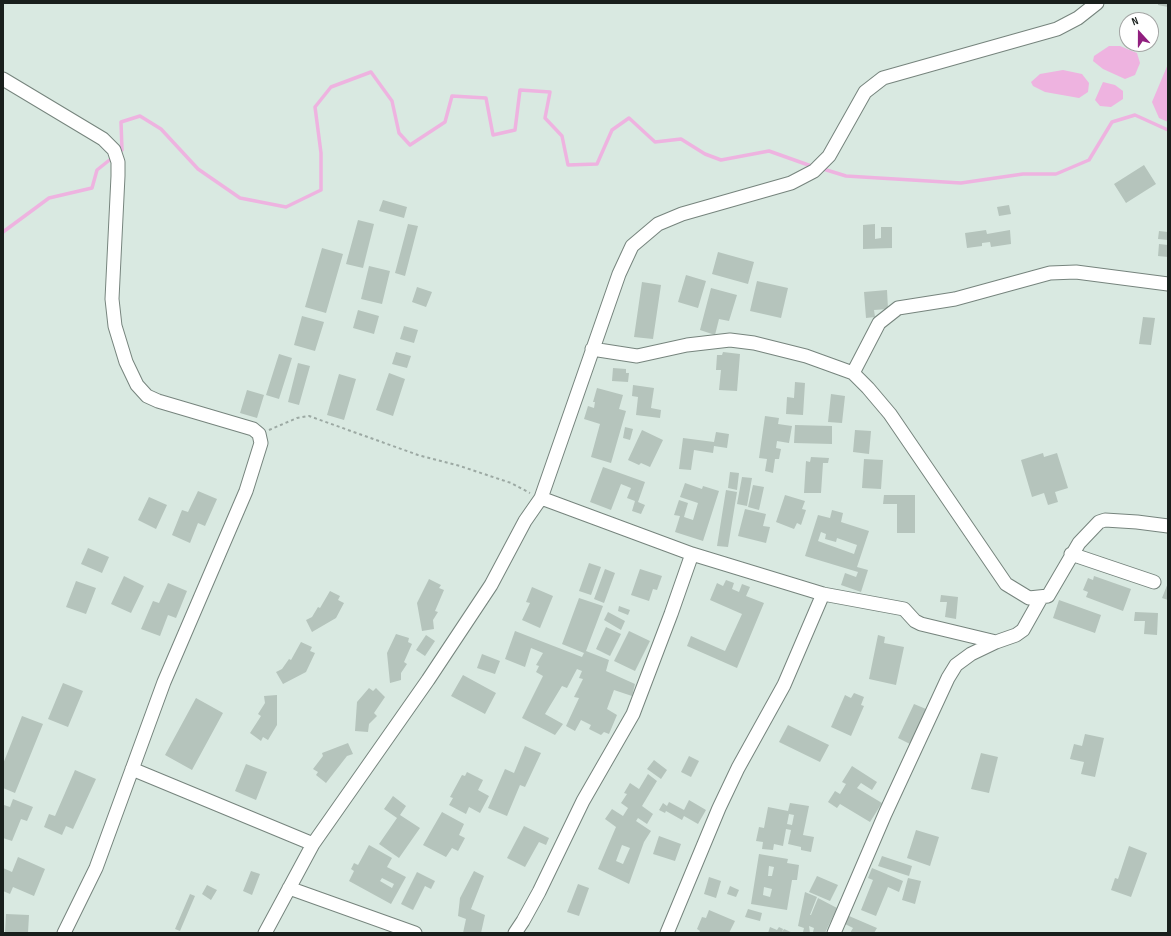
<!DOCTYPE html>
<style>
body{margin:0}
#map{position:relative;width:1171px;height:936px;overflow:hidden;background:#d9e9e1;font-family:"Sofia Sans Condensed",sans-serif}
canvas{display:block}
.frame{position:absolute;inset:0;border:4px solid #191f1c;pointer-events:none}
.north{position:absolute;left:1119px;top:12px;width:40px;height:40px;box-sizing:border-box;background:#fff;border:1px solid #a3a5a4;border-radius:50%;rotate:339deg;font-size:11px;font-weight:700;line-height:16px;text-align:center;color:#191f1c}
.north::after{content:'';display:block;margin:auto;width:14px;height:18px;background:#911f7f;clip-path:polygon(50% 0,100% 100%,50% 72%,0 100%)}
</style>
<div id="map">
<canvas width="1171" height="936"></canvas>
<div class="frame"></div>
<div class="north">N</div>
</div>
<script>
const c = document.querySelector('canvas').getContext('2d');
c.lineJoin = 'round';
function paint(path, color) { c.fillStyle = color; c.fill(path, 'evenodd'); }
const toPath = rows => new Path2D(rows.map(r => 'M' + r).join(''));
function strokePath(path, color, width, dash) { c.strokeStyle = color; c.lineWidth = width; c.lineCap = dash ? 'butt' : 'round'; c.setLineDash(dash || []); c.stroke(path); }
const water = toPath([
 [1109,46,1120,46,1137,53,1140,63,1135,75,1125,79,1103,69,1093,61,1094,56],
 [1168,64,1168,122,1159,118,1152,102],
 [1063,70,1082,74,1089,83,1088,92,1079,98,1045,92,1033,86,1031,82,1040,74],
 [1103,82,1115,85,1123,91,1123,99,1111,107,1100,106,1095,100]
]);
const stream = toPath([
 [820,168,846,176,961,183,1023,174,1056,174,1089,160,1112,122,1135,115,1168,130],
 [3,232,49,198,92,188,97,170,122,150,121,122,140,116,161,129,198,169,240,198,286,207,321,190,321,153,315,107,331,87,371,72,392,101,399,133,410,145,445,122,452,96,486,98,493,135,515,130,520,90,550,92,545,118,562,136,568,165,597,164,612,130,629,118,655,142,681,139,705,154,721,160,769,151,814,167]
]);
const building = toPath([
 [1158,3,1168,3,1168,7,1158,5],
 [1144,165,1156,184,1126,203,1114,184],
 [383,200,407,207,404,218,379,211],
 [1009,205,1011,214,999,216,997,207],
 [358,220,374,224,363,268,346,264],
 [408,224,418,226,405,276,395,273],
 [875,224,875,239,881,238,881,227,892,227,892,248,863,249,863,225],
 [986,230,987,234,1010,230,1011,244,991,247,990,242,982,243,982,246,967,248,965,233],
 [1159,231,1168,232,1168,240,1158,239],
 [1159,244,1168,245,1168,257,1158,256],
 [322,248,343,254,326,313,305,307],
 [718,252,754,262,748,284,712,274],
 [369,266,390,271,382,304,361,299],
 [686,275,706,281,698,308,678,302],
 [757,281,788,288,781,318,750,311],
 [642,282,661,285,653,339,634,337],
 [417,287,432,292,426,307,412,302],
 [711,288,737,295,729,321,719,319,715,335,700,330],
 [887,290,888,309,874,310,875,317,866,318,864,292],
 [358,310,379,316,374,334,353,328],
 [302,316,324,322,315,351,294,345],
 [1143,317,1155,318,1151,345,1139,344],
 [404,326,418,330,414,343,400,339],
 [396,352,411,356,407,368,392,364],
 [723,352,740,354,737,391,719,390,721,370,716,370,717,355,722,355],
 [279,354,292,358,279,399,266,395],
 [298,363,310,366,299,405,288,402],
 [613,368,626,369,626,373,629,373,628,382,612,381],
 [389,373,405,379,393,416,376,410],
 [339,374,356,379,344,420,327,415],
 [795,382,805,383,803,415,786,414,787,397,794,398],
 [633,385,654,388,651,408,661,410,660,418,636,415,638,397,632,396],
 [597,388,623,395,619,409,626,411,611,463,591,457,600,424,584,419,588,406,594,408,595,402,593,402],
 [247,390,264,395,257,418,240,413],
 [831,394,845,396,842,423,828,422],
 [765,416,779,418,778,424,792,426,789,443,777,441,776,448,781,449,779,459,775,459,773,473,765,471,767,459,759,458],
 [795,425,832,426,832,444,794,443],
 [625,427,633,429,630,440,623,438],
 [642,430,663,440,650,467,641,463,639,465,628,460],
 [855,430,871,431,869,454,853,452],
 [716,432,729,434,727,448,714,446,713,453,694,450,691,470,679,469,683,438,714,442],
 [1043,453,1044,457,1057,453,1068,488,1055,492,1058,502,1048,505,1044,493,1032,497,1021,460],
 [811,457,829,458,828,463,823,463,821,493,804,493,806,461,810,462],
 [864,459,883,460,881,489,862,488],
 [603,467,645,482,638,502,645,505,641,514,632,511,635,501,627,498,631,488,621,484,611,510,590,502],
 [730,472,739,473,737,490,728,488],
 [742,477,752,478,747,506,737,504],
 [685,483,702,489,703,486,719,491,703,541,675,532,680,516,674,515,679,500,688,503,684,517,693,520,698,503,680,497],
 [753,485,764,487,759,510,748,507],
 [726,490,737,492,728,547,717,546],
 [198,491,217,499,205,526,198,523,190,543,172,535,182,510,188,512],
 [785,495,805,501,802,509,806,510,801,525,797,523,794,529,776,522],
 [884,495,915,495,915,533,897,533,897,504,883,504],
 [149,497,167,505,156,529,138,520],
 [745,509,766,514,763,526,770,527,766,543,738,536],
 [832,510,843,513,841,522,869,531,857,567,868,570,861,592,841,585,845,573,856,577,858,572,805,556,818,515,830,518],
 [821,532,826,534,825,539,836,542,837,538,857,545,854,554,818,541],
 [88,548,109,557,102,573,81,564],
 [589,563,601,567,591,595,579,591],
 [605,569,615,573,604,603,594,599],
 [640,569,662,576,657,590,653,589,649,601,631,595],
 [124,576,144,586,131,613,111,604],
 [1094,576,1131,589,1123,611,1086,597,1088,592,1083,590,1088,578,1093,580],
 [429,579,441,585,439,588,444,590,435,611,438,612,433,620,434,629,422,631,417,603],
 [726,580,734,583,732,589,739,592,742,584,750,587,746,596,764,603,737,668,687,646,691,636,725,651,742,614,710,600,717,583,723,586],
 [76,581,96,588,86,614,66,607],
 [168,583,187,591,176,618,168,615,160,636,141,629,153,601,159,603],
 [1168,583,1168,600,1162,598],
 [532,587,553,596,540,628,522,620,530,603,526,602],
 [330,591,340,596,338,600,344,603,336,618,312,632,306,620,312,617,318,607,320,608],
 [941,595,958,597,956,619,945,617,947,602,940,602],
 [579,598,603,606,586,651,609,660,606,671,635,684,632,696,614,690,607,709,617,715,609,734,604,732,601,735,589,729,591,725,581,720,575,731,566,726,579,698,574,697,583,679,579,678,582,671,577,669,567,688,562,686,545,714,563,724,555,735,522,718,543,676,536,672,539,666,536,665,543,653,531,648,525,667,505,659,515,631,582,657,584,653,562,644],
 [1059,600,1101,615,1095,633,1053,618],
 [619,606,630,610,628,615,618,611],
 [608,612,625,621,621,630,604,620],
 [1135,612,1158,613,1157,635,1144,634,1145,621,1134,621],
 [606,627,621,634,610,656,596,649],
 [629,631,650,641,635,671,614,661],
 [396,634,409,638,408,642,412,644,404,662,407,664,401,673,401,680,390,683,387,653],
 [426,635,435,641,425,656,416,650],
 [878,635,885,637,884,643,904,647,896,685,869,679],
 [301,642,312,647,310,651,315,653,306,672,283,684,276,672,282,669,289,659,291,660],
 [482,654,500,661,495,674,477,668],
 [463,675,496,693,485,714,451,696],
 [63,683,83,691,68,727,48,719],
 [369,688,373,691,376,688,385,697,374,713,377,716,369,724,368,732,355,731,357,702],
 [854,693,864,697,861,705,864,706,851,736,831,727,845,695,851,698],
 [277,695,277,725,268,740,263,737,261,741,250,733,261,716,258,714,265,703,264,696],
 [196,698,223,713,192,770,165,755],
 [914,704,926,709,910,744,898,738],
 [22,716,43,724,15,793,3,788,3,764],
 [788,725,829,745,820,762,779,742],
 [1085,734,1104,738,1095,777,1081,774,1084,762,1070,759,1074,744,1082,746],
 [348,743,353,754,347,756,326,783,316,775,318,772,313,769,323,756,322,753],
 [525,746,541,753,525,787,520,785,507,816,488,808,505,769,514,773],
 [981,753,998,757,989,793,971,789],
 [689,756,699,761,691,777,681,772],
 [654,760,667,770,661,779,647,769],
 [246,764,267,772,256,800,235,791],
 [852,766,877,782,872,790,861,783,857,788,882,803,870,822,840,804,837,808,828,802,835,791,840,794,846,784,842,782],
 [75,770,96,779,73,829,66,826,62,835,44,827,49,814,55,816],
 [467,772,483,780,478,790,489,796,480,813,469,807,466,814,449,805,453,798,450,797,462,775,465,776],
 [648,774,657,781,642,806,653,814,647,824,638,818,636,821,651,831,644,842,629,884,598,869,616,827,605,819,612,809,623,816,628,808,621,803,627,794,624,793,630,783,639,789],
 [622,845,630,848,623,864,616,861],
 [393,796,406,806,400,815,420,828,399,858,379,844,397,818,384,809],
 [13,799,33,807,27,821,21,819,12,841,3,838,3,807,4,805,10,807],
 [689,800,706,810,698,824,684,816,682,820,666,811,665,813,659,810,663,803,667,806,669,802,684,810],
 [790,803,809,806,803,835,814,837,811,852,801,850,801,847,788,844,791,830,786,829,783,846,774,844,773,850,762,849,763,842,756,841,759,827,764,828,768,807,788,811],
 [789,814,794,815,792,825,787,824],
 [442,812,464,824,459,835,465,838,458,851,452,848,446,857,423,845],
 [524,826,549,838,546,845,539,842,525,867,507,858],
 [916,830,939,837,930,866,907,858],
 [659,836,681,844,675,861,653,854],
 [369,845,392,858,387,867,406,877,391,904,349,881,354,871,351,869,354,863,358,865],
 [382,878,394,884,392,888,380,881],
 [1129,846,1147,853,1131,897,1111,890,1115,878,1118,879],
 [759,854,788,859,787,863,799,865,797,880,792,880,787,910,751,904],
 [769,866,774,867,772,876,768,876],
 [764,887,772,889,770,897,763,895],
 [882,856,912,866,909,876,878,866],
 [18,857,45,869,34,896,13,887,10,894,3,891,3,868,12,872],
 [872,868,903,881,899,892,888,887,876,916,861,910,873,880,868,878],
 [251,871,260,874,252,895,243,891],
 [474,871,484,876,471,909,485,915,481,933,463,933,466,919,458,916,460,898],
 [417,872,435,881,431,889,425,886,413,910,401,904],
 [817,876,838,885,830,901,809,892],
 [709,877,721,881,716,898,704,894],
 [908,878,921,881,915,904,902,900],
 [578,884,589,888,579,916,567,912],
 [207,885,217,890,211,900,202,894],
 [730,886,739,890,736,897,727,894],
 [805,892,817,897,810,915,811,915,818,898,837,908,825,933,813,932,814,928,809,926,810,933,807,933,803,932,804,928,798,926],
 [190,894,195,896,180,931,175,929],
 [748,909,762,913,760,921,745,917],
 [709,910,735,921,729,933,699,933,700,931,697,929,702,917,706,918],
 [6,914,29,915,28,933,5,933],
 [849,916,877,928,874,933,850,933,853,928,845,924],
 [770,927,777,930,779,927,783,929,782,932,784,929,793,933,768,933]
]);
const path = toPath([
 [269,430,297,418,309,416,418,455,460,466,511,483,530,493]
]);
const street = toPath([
 [3,79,103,139,114,150,118,162,118,176,112,299,115,326,126,362,137,385,147,396,158,401,253,429,259,434,261,443,246,491,164,682,96,868,64,933],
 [592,349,637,356,687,345,730,340,754,343,806,356,853,373,868,388,890,414,1006,584,1029,598,1048,596,1079,543,1099,522,1105,520,1137,522,1168,526],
 [853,373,879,323,898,308,955,299,1050,273,1076,272,1168,284],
 [541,498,692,554,823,594,904,609,915,621,921,624,996,642],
 [1071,554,1154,582],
 [132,769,313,844],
 [289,888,415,933],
 [265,933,313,844,428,680,491,585,525,521,541,498,619,274,632,246,658,224,682,214,791,183,814,171,829,156,865,92,883,78,1057,29,1078,18,1097,3],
 [515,933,523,921,539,892,583,801,633,714,671,614,692,554],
 [667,933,719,808,738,768,784,685,823,594],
 [834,933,885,814,948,678,956,665,971,654,996,642,1016,635,1023,630,1041,598]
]);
paint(water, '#eeb3e0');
strokePath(stream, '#eeb3e0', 3.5);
paint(building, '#b5c4bc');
strokePath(street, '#76847d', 15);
strokePath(path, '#9ca9a3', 2, [3, 3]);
strokePath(street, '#fff', 13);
</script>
